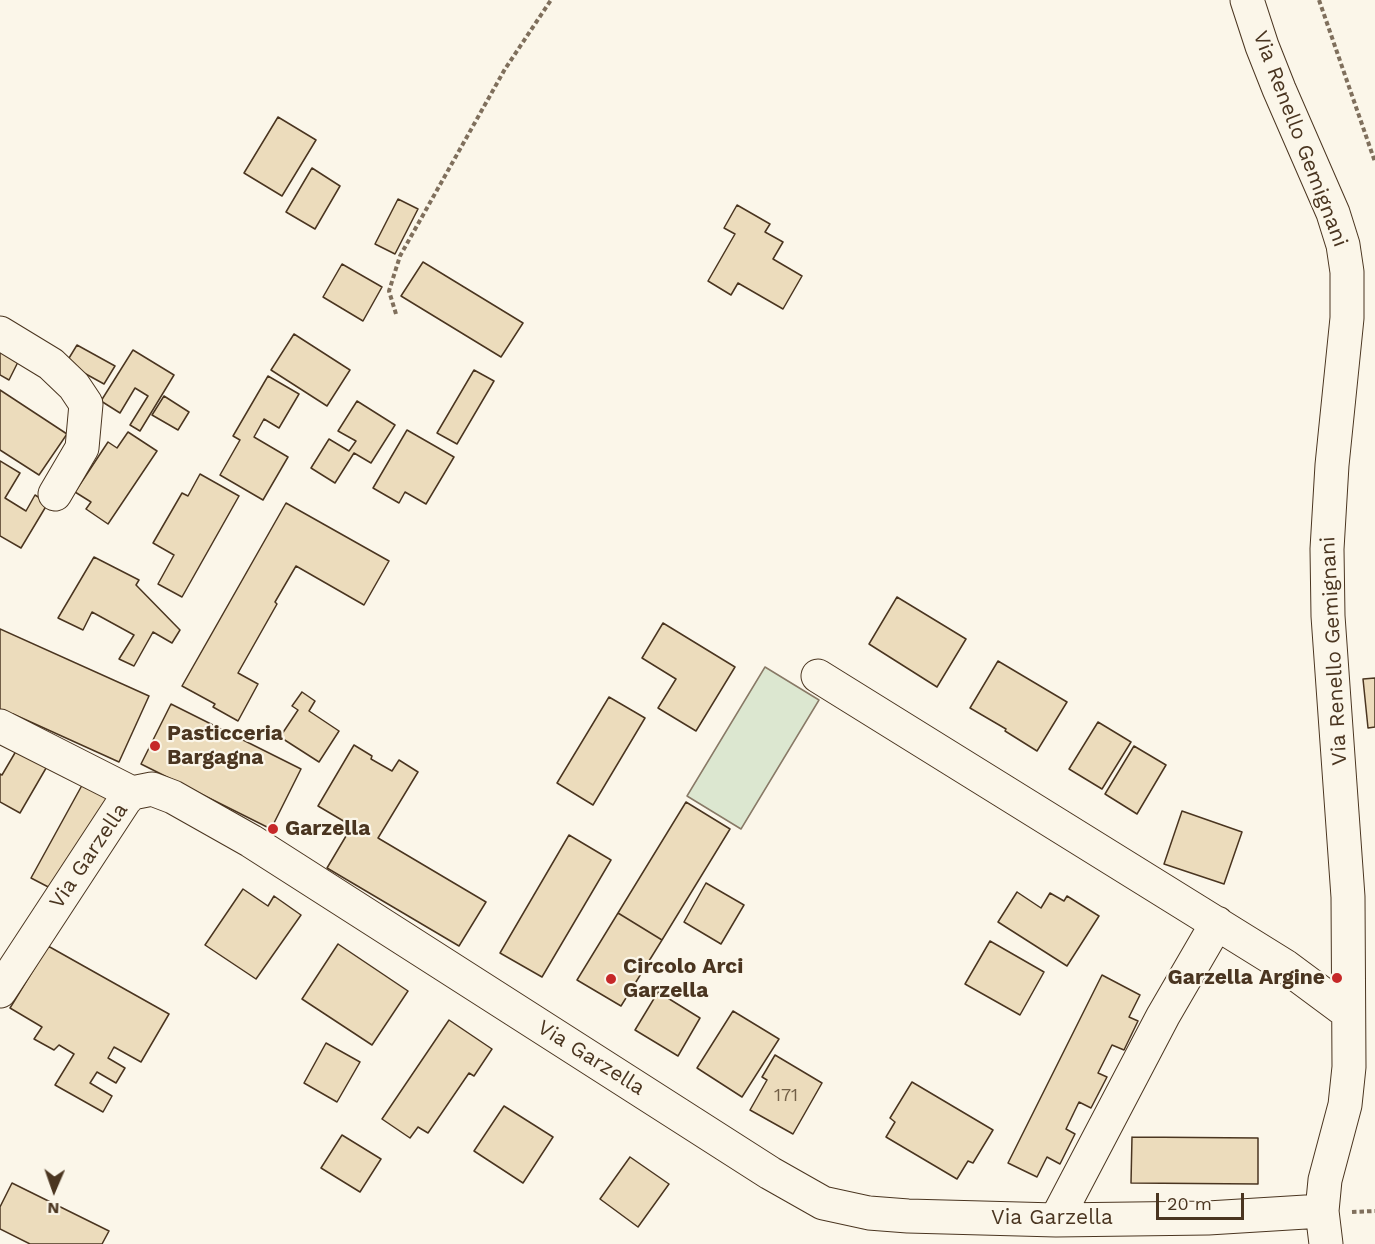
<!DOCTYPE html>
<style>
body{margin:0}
#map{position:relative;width:1375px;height:1244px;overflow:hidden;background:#fbf6e9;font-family:"Work Sans",sans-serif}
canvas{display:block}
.north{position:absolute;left:24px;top:1160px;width:60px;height:60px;-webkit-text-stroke:4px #fbf6e9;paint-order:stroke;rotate:182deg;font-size:16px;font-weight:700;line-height:24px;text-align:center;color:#4a3520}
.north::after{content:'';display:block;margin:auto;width:21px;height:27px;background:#4a3520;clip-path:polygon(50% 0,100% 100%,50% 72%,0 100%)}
.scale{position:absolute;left:1156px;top:1193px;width:88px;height:27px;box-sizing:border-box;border:3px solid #4a3520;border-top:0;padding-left:8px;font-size:18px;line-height:21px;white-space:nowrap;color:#4a3520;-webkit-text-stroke:4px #fbf6e9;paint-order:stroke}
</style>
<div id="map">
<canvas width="1375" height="1244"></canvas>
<div class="north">N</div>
<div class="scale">20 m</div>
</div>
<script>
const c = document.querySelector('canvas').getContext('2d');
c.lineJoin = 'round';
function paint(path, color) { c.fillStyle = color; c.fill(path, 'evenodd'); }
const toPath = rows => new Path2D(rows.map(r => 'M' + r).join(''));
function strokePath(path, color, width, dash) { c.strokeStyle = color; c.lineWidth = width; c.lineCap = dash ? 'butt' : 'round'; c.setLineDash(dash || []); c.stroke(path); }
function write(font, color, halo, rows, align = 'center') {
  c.font = font + ' "Work Sans",sans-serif'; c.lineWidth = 4.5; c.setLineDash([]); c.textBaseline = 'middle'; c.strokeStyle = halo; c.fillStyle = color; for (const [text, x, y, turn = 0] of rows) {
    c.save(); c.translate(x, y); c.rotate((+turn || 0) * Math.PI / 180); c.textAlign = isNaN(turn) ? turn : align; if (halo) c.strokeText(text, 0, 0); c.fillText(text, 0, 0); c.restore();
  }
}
const green = toPath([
 [765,667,819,700,741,829,687,796,765,667]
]);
const building = toPath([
 [278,117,316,140,282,196,244,173,278,117],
 [312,168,340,186,315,229,286,212,312,168],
 [398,199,418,209,395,254,375,244,398,199],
 [737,205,770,224,765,232,783,242,773,259,802,276,783,309,738,283,731,295,708,281,735,234,724,228,737,205],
 [423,262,523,323,501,357,401,296,423,262],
 [342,264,382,287,363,321,323,297,342,264],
 [294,334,350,370,327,406,271,370,294,334],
 [0,340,23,352,9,380,0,375,0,340],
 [77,345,115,366,104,384,66,363,77,345],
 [133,350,174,375,140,431,130,425,148,396,135,388,120,413,101,401,133,350],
 [474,370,494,381,457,444,437,433,474,370],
 [268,376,299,394,279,428,264,419,254,437,288,457,263,500,220,475,240,440,233,436,268,376],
 [0,390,67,434,39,475,0,450,0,390],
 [164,396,189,412,178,430,152,415,164,396],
 [357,401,395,425,371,463,354,453,335,483,311,468,329,439,349,451,356,441,338,431,357,401],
 [407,430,454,457,426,504,405,492,399,503,373,488,407,430],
 [128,432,157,451,108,524,86,509,91,502,75,492,108,442,117,448,128,432],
 [0,461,20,473,5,498,26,511,35,495,48,503,21,548,0,536,0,461],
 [200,474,239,496,182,597,158,584,174,555,153,543,182,493,188,496,200,474],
 [286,503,389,561,364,605,296,566,275,602,277,604,238,673,258,684,238,721,213,707,215,704,182,686,286,503],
 [94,557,139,580,136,585,180,630,172,643,153,632,134,666,119,659,134,635,92,612,83,630,58,618,94,557],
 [897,597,966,639,937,687,869,644,897,597],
 [663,623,735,667,696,731,658,708,676,679,642,658,663,623],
 [0,629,149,696,119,762,13,714,11,720,0,715,0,629],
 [998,661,1067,702,1037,751,1005,731,1006,729,970,708,998,661],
 [1375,678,1375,727,1368,728,1363,679,1375,678],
 [302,692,315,701,309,711,339,731,319,762,280,737,298,710,292,706,302,692],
 [609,697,645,718,593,805,557,783,609,697],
 [171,704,301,769,271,829,141,764,171,704],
 [1098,722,1131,742,1102,789,1069,769,1098,722],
 [354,745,372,756,371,759,392,771,399,760,418,772,378,838,486,902,459,946,327,868,352,826,318,806,354,745],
 [19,746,49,763,20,813,0,802,0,774,2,775,19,746],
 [1134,746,1166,765,1137,814,1105,794,1134,746],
 [86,778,120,797,56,891,31,878,86,778],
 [686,802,730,829,662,940,618,913,686,802],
 [1182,811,1242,832,1224,884,1164,864,1182,811],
 [569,835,611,860,542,977,500,953,569,835],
 [706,883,744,905,721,944,684,922,706,883],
 [243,889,268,906,274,896,301,915,256,979,205,945,243,889],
 [1017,892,1041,908,1050,893,1064,901,1067,896,1099,916,1067,966,998,922,1017,892],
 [618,913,662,940,621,1006,577,980,618,913],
 [990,941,1044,972,1020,1015,965,984,990,941],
 [338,944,408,991,372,1045,302,999,338,944],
 [48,946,169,1014,141,1062,114,1047,108,1058,125,1068,116,1083,97,1072,90,1083,112,1096,103,1112,55,1085,74,1054,59,1045,54,1050,34,1039,42,1027,10,1008,48,946],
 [1102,975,1140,995,1129,1017,1138,1021,1124,1050,1112,1045,1098,1073,1107,1077,1091,1108,1079,1102,1066,1129,1075,1134,1060,1164,1047,1157,1037,1177,1008,1163,1102,975],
 [658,992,700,1018,678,1056,635,1030,658,992],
 [733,1011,779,1039,742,1097,697,1068,733,1011],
 [449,1020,492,1049,474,1076,469,1073,428,1133,418,1127,410,1138,382,1119,449,1020],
 [326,1043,360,1062,337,1102,304,1083,326,1043],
 [775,1055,822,1083,793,1134,750,1110,767,1080,762,1077,775,1055],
 [912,1082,993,1130,973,1163,968,1161,957,1179,886,1137,895,1122,890,1118,912,1082],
 [504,1106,553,1137,523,1183,474,1151,504,1106],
 [342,1135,381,1159,360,1192,321,1168,342,1135],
 [1132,1137,1258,1138,1258,1184,1131,1183,1132,1137],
 [630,1157,669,1184,638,1227,600,1199,630,1157],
 [12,1183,109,1231,102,1244,30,1244,0,1229,0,1207,12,1183]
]);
const path = toPath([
 [1319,0,1375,162],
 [396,314,389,291,400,256,505,69,551,0],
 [1352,1212,1375,1211]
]);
const minor = toPath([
 [1247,0,1262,46,1279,89,1333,213,1343,245,1347,272,1347,318,1332,465,1327,549,1328,616,1348,897,1349,1067,1345,1105,1325,1180,1322,1211,1326,1244],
 [0,333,51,364,74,386,86,404,82,448,55,494],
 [818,676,1285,966,1347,1012],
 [0,726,132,793],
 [0,991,125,800,132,793,152,789,173,797,251,841,770,1173,823,1203,869,1213,908,1216,1056,1220,1208,1218,1322,1211],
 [1056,1220,1163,1016,1217,923]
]);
const markers = [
 [155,746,6,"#c62828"],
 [273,829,6,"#c62828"],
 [1337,978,6,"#c62828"],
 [611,979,6,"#c62828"]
];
const numberNames = [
 ["171",786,1096]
];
const streetNames = [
 ["Via Renello Gemignani",1300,139,69],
 ["Via Renello Gemignani",1334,651,-93],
 ["Via Garzella",89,856,-56],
 ["Via Garzella",591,1058,32],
 ["Via Garzella",1052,1218]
];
const poiNames = [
 ["Pasticceria",167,734],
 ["Bargagna",167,758],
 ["Garzella",285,829],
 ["Circolo Arci",623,967],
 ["Garzella",623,991],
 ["Garzella Argine",1325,978,"right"]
];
paint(green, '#dce7d0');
strokePath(green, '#887966', 1.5);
paint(building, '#ecdcbc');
strokePath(building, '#4a3520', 1.5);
strokePath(minor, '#4a3520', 35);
strokePath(path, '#7f6f5c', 4, [4.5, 3]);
strokePath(minor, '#fbf6e9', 33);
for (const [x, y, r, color] of markers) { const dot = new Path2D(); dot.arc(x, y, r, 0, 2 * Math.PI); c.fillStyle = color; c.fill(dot); strokePath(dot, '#fbf6e9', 2); }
write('18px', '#725f47', null, numberNames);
write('21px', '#4a3520', '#fbf6e9', streetNames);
write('bold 21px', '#4a3520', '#fbf6e9', poiNames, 'left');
</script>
